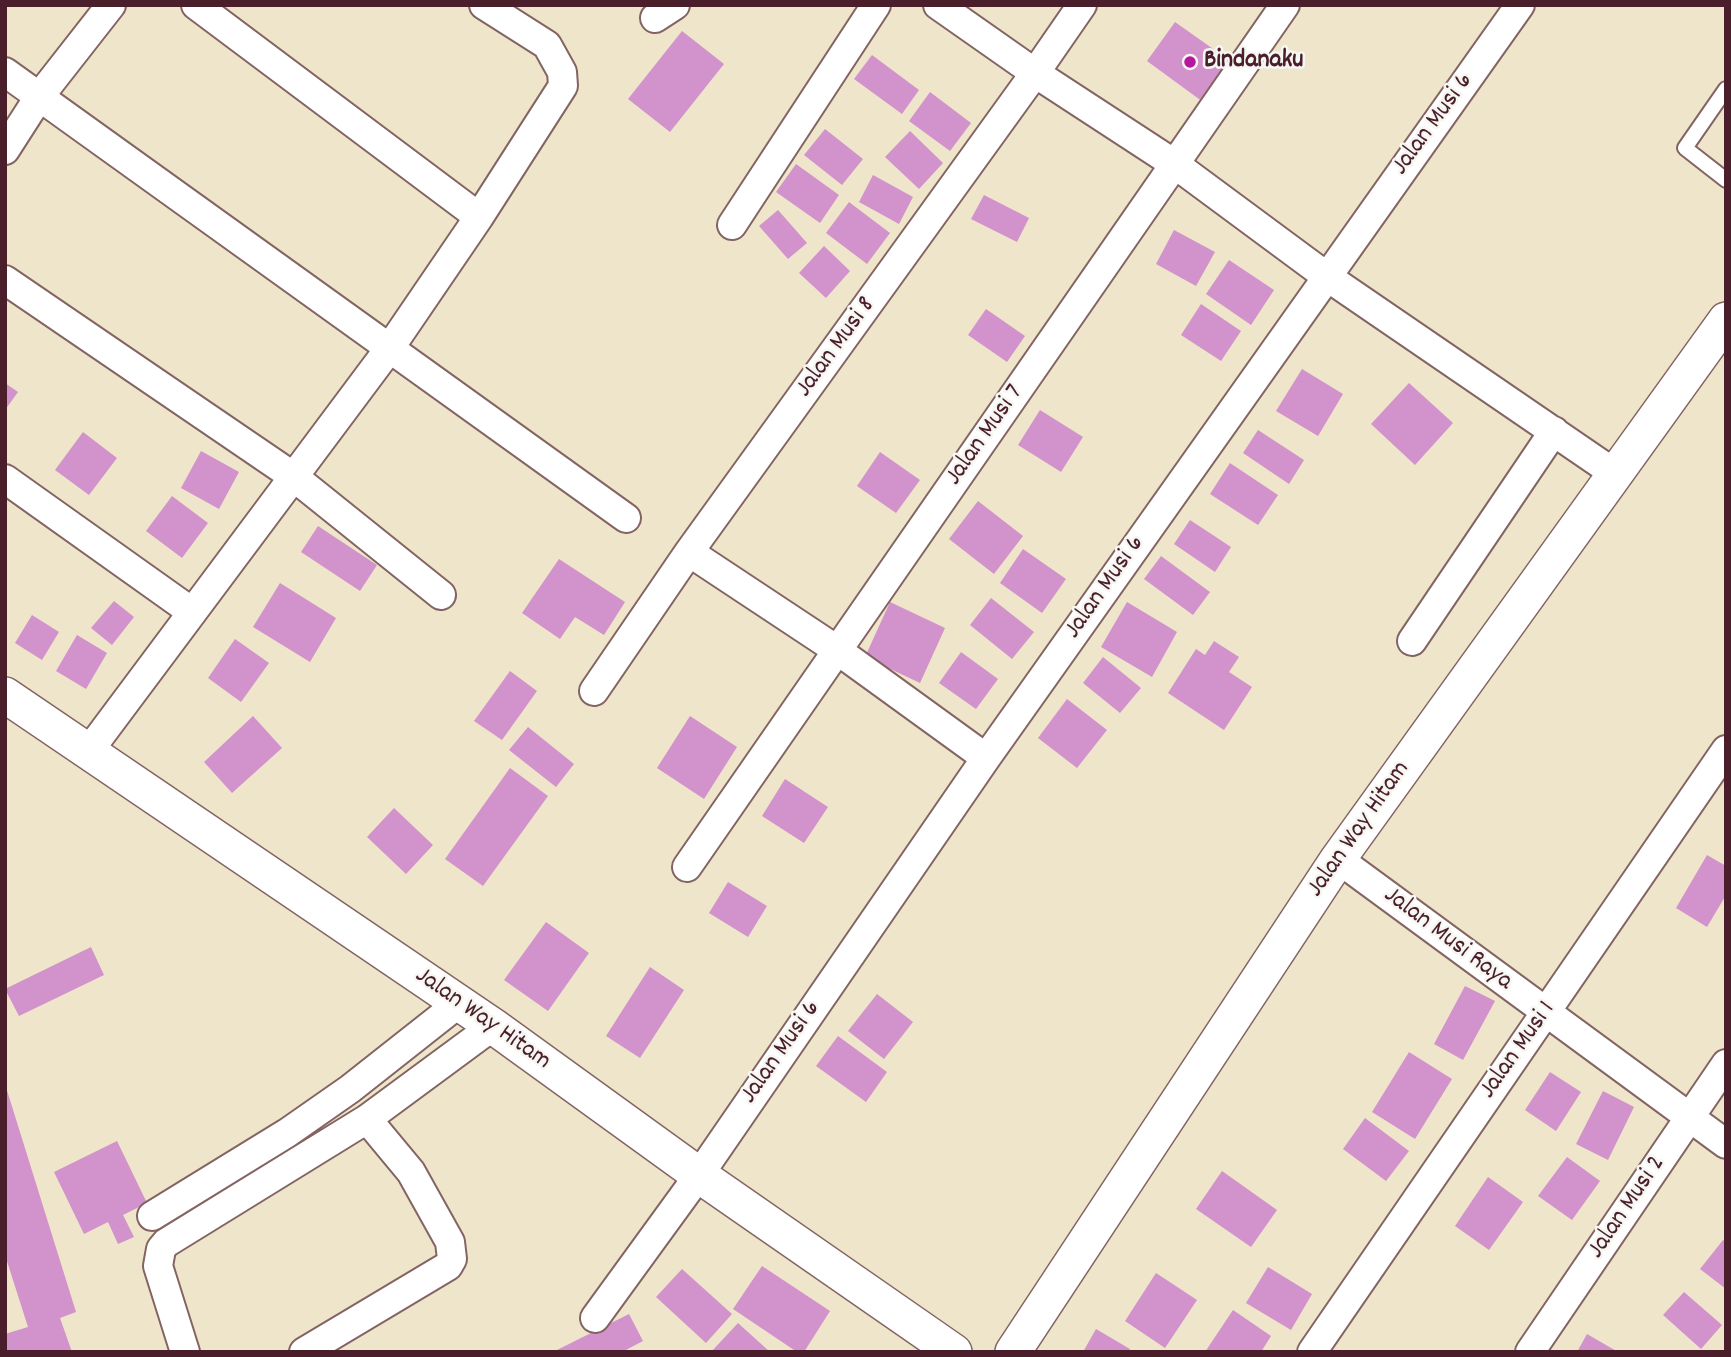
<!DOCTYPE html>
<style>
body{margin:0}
#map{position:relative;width:1731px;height:1357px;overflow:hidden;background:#eee5ca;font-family:Dekko,sans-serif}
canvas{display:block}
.frame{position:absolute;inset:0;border:7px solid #4a1f2b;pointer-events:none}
</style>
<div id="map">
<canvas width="1731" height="1357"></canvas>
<div class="frame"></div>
</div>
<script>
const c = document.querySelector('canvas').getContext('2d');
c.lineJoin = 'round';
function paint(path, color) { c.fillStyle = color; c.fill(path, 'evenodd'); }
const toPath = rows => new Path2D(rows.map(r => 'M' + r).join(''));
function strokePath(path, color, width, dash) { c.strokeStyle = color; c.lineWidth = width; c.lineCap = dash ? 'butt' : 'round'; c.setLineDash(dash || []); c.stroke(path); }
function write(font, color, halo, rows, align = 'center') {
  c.font = font + ' Dekko,sans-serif'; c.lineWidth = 5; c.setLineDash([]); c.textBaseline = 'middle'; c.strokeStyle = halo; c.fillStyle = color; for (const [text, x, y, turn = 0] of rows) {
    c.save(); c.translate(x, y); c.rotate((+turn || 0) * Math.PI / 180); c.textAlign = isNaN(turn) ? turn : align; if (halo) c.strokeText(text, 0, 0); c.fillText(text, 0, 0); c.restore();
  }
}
const building = toPath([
 [1175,22,1233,63,1203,102,1147,61],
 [682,31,724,64,670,132,628,99],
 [872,55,919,90,902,114,854,79],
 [930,92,971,123,950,151,909,121],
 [825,129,863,159,842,185,804,155],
 [910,131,943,163,919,189,885,157],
 [796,164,839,195,820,223,776,192],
 [873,175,913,197,899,224,859,202],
 [984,195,1029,218,1017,242,971,219],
 [849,202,890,233,867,264,826,233],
 [778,210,807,243,788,259,759,226],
 [1174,230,1215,252,1196,286,1156,264],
 [824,246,850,271,826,298,799,273],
 [1229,260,1274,290,1251,325,1206,294],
 [1201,304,1241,331,1221,361,1181,335],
 [986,309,1025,336,1007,362,968,335],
 [1302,369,1343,394,1318,436,1276,411],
 [5,383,18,392,5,410],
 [1409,383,1453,423,1415,465,1371,424],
 [1040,410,1083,437,1061,472,1018,445],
 [1258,430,1304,460,1289,484,1243,453],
 [83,432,117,458,89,495,55,470],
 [201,451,239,472,219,509,181,488],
 [880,452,920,480,896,513,857,486],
 [1230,463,1278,495,1258,525,1210,494],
 [172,496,208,523,182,558,146,531],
 [978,501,1023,536,994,574,949,539],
 [1190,520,1231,547,1215,572,1174,544],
 [318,526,377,565,360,591,301,552],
 [1023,549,1066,579,1042,613,1000,583],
 [1161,556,1210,592,1193,615,1144,579],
 [559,559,625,602,604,635,575,617,560,639,522,613],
 [280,583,336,618,310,662,253,627],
 [991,598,1034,632,1012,659,970,625],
 [114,601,134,617,112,645,91,628],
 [890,602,945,628,920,683,865,657],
 [1127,602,1177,632,1152,677,1101,647],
 [32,615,59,632,42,660,15,643],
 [77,635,107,653,86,689,56,671],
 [235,639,269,663,241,702,208,678],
 [1214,641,1239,657,1229,672,1252,687,1224,730,1168,693,1196,649,1205,655],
 [961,652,998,679,976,709,939,683],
 [1103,657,1141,688,1120,713,1083,683],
 [510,671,537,691,502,740,474,721],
 [1067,699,1107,730,1077,768,1038,738],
 [253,716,282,748,232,793,204,762],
 [690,716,737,747,704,799,657,768],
 [528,727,574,764,556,787,509,750],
 [510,768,548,796,483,886,445,859],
 [785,779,828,807,804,843,762,816],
 [394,808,433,845,406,874,367,837],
 [1707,855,1726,866,1726,895,1707,927,1676,908],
 [728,882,767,906,748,937,709,913],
 [546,922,589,953,548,1011,504,980],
 [91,947,104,975,19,1016,5,989],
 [650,967,684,990,640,1058,606,1036],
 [1465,986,1495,1001,1463,1060,1434,1044],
 [877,994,913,1022,884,1059,848,1031],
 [838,1036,887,1072,866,1102,816,1066],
 [1409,1052,1452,1079,1415,1139,1372,1112],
 [1550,1072,1581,1092,1556,1131,1525,1110],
 [5,1084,76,1312,60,1318,72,1352,5,1352,5,1334,28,1327,5,1255],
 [1603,1091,1634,1107,1608,1160,1576,1144],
 [1365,1118,1409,1151,1386,1181,1343,1149],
 [117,1141,147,1203,123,1215,134,1237,118,1244,108,1222,84,1234,54,1172],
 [1567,1157,1600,1181,1572,1220,1538,1196],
 [1222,1171,1277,1210,1251,1247,1196,1209],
 [1488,1177,1523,1202,1489,1250,1455,1226],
 [1723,1240,1726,1242,1726,1289,1700,1269],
 [762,1266,830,1311,804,1352,797,1352,733,1309],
 [1268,1267,1312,1294,1291,1330,1246,1303],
 [682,1269,732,1314,706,1343,656,1297],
 [1156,1273,1197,1300,1165,1348,1125,1321],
 [1684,1292,1722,1325,1701,1349,1663,1315],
 [1233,1310,1271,1336,1261,1352,1205,1352],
 [629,1314,643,1341,622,1352,553,1352],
 [738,1323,770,1352,711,1352],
 [1096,1329,1130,1349,1128,1352,1083,1352],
 [1587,1334,1618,1352,1577,1352]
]);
const service = toPath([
 [1726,89,1685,148,1726,180]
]);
const minor = toPath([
 [196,5,479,217],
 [938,5,1035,73,1176,165,1326,276,1614,473],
 [655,18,675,5],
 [5,72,626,518],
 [5,150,39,97,111,5],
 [732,225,876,5],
 [5,280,294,477,441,595],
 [5,479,192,612],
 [689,552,837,650,986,758],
 [1412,641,1554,431],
 [594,691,689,552,1035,73,1082,5],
 [88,752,389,349,479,217,563,86,562,72,547,45,484,5],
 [1338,859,1726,1144],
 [687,867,1285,5],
 [152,1216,287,1133,350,1089,459,1003],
 [595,1318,699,1175,986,758,1520,5],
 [185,1352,158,1266,161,1249,166,1243,367,1119,493,1026],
 [304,1352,448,1266,452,1259,450,1242,411,1172,367,1119],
 [1312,1352,1726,750],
 [1530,1352,1726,1064]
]);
const tertiary = toPath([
 [5,695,493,1026,699,1175,954,1352],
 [1013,1352,1338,859,1726,320]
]);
const markers = [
 [1190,62,7,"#b5179e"]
];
const poiNames = [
 ["Bindanaku",1204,62]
];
const streetNames = [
 ["Jalan Musi 6",1434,125,-54],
 ["Jalan Musi 8",837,348,-54],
 ["Jalan Musi 7",986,436,-55],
 ["Jalan Musi 6",1106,588,-55],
 ["Jalan Way Hitam",1360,830,-55],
 ["Jalan Musi Raya",1447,940,37],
 ["Jalan Way Hitam",482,1020,35],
 ["Jalan Musi 1",1519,1051,-55],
 ["Jalan Musi 6",782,1053,-55],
 ["Jalan Musi 2",1628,1208,-56]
];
paint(building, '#d292cb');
strokePath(service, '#836463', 18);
strokePath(minor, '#836463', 32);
strokePath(tertiary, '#836463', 38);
strokePath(service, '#fff', 14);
strokePath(minor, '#fff', 28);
strokePath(tertiary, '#fff', 35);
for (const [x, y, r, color] of markers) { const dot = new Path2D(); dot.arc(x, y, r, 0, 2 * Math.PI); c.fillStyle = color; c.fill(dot); strokePath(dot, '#f6f6f2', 2.5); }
write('bold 26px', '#4a1f2b', '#f6f6f2', poiNames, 'left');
write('26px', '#4a1f2b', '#f6f6f2', streetNames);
</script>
